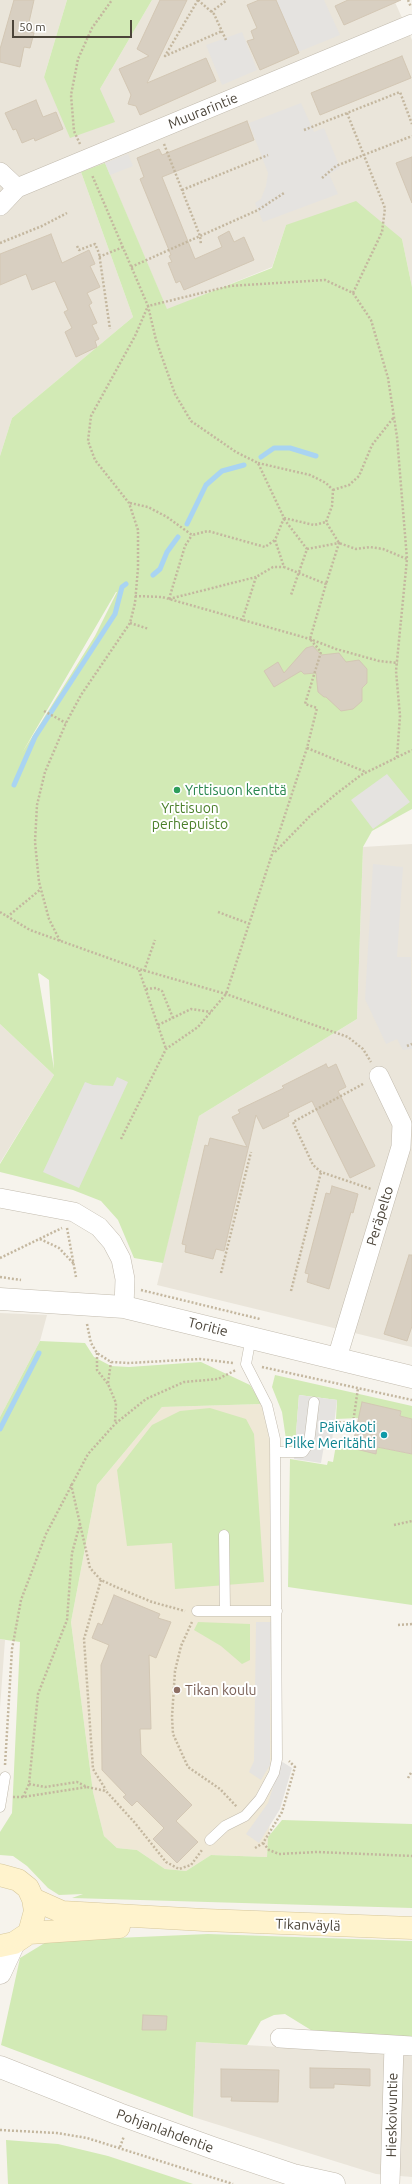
<!DOCTYPE html>
<meta charset="utf-8">
<style>
body{margin:0}
#map{position:relative;width:412px;height:2184px;overflow:hidden;background:#f6f3ec;font-family:Ubuntu,sans-serif}
canvas{display:block}
.scale{position:absolute;left:12px;top:20px;width:120px;height:18px;box-sizing:border-box;border:2px solid #4b4439;border-top:0;padding-left:5px;font-size:12px;line-height:14px;white-space:nowrap;color:#4b4439;-webkit-text-stroke:3px #fff;paint-order:stroke}
</style>
<div id="map">
<canvas width="412" height="2184"></canvas>
<div class="scale">50 m</div>
</div>
<script>
const c = document.querySelector('canvas').getContext('2d');
c.lineJoin = 'round';
function paint(path, color) { c.fillStyle = color; c.fill(path, 'evenodd'); }
const toPath = rows => new Path2D(rows.map(r => 'M' + r).join(''));
function strokePath(path, color, width, dash) { c.strokeStyle = color; c.lineWidth = width; c.lineCap = dash ? 'butt' : 'round'; c.setLineDash(dash || []); c.stroke(path); }
function write(font, color, halo, rows, align = 'center') {
  c.font = font + ' Ubuntu,sans-serif'; c.lineWidth = 4; c.setLineDash([]); c.textBaseline = 'middle'; c.strokeStyle = halo; c.fillStyle = color; for (const [text, x, y, turn = 0] of rows) {
    c.save(); c.translate(x, y); c.rotate((+turn || 0) * Math.PI / 180); c.textAlign = isNaN(turn) ? turn : align; if (halo) c.strokeText(text, 0, 0); c.fillText(text, 0, 0); c.restore();
  }
}
const residential = toPath([
 [0,0,67,0,44,77,100,89,152,0,394,0,412,40,412,287,402,239,286,225,272,267,167,310,105,164,81,172,133,317,12,418,0,456],
 [412,844,412,1347,157,1285,199,1116,357,1019,363,847],
 [0,1024,54,1075,0,1163],
 [0,1313,47,1315,40,1341,0,1417],
 [0,1639,5,1640,0,1708],
 [196,2042,412,2055,412,2177,376,2174,193,2117]
]);
const education = toPath([
 [262,1404,272,1451,275,1759,267,1857,211,1855,186,1871,165,1869,137,1850,117,1848,104,1836,93,1792,71,1622,97,1485,162,1407]
]);
const green = toPath([
 [67,0,152,0,100,89,115,122,70,138,44,77],
 [105,163,167,309,272,268,286,225,356,201,402,239,412,287,412,809,372,831,363,847,357,1019,199,1116,163,1263,134,1258,118,1220,101,1201,73,1190,0,1172,0,1164,54,1075,0,1024,0,456,12,418,133,317,81,172],
 [117,592,95,636,22,753,116,592],
 [39,973,49,980,54,1069,38,974],
 [40,1341,85,1343,94,1357,111,1366,129,1367,201,1362,250,1385,262,1404,162,1407,97,1485,71,1622,93,1792,104,1836,117,1848,137,1850,165,1869,186,1871,211,1855,267,1857,268,1837,282,1820,412,1824,412,1908,72,1898,83,1894,59,1895,48,1888,27,1866,13,1856,0,1855,0,1832,12,1813,20,1642,0,1639,0,1417],
 [275,1375,412,1406,412,1419,400,1416,401,1411,359,1418,336,1419,337,1400,299,1395,295,1447,287,1446,282,1412,272,1387],
 [210,1408,246,1419,254,1434,264,1582,175,1589,172,1543,127,1546,117,1470,152,1425,180,1411],
 [336,1445,376,1453,377,1447,412,1454,412,1605,288,1587,290,1459,327,1465,328,1461,333,1462],
 [198,1622,250,1624,250,1660,242,1664,221,1646,194,1630],
 [208,1934,412,1941,412,2041,319,2035,285,2014,274,2015,261,2021,247,2045,196,2042,193,2117,1,2045,20,1958,48,1941],
 [6,2140,58,2144,108,2156,193,2184,8,2184]
]);
const parking = toPath([
 [279,0,324,0,340,35,298,52,276,1],
 [242,32,257,70,222,85,206,45],
 [301,103,314,132,324,128,340,168,329,174,338,194,263,222,255,203,261,199,266,186,268,173,249,123],
 [128,154,133,166,110,175,105,163],
 [387,774,410,802,373,829,351,800],
 [373,864,403,867,397,957,411,957,412,1049,403,1050,397,1039,386,1044,365,999],
 [117,1077,128,1082,79,1188,43,1172,85,1082,93,1085,113,1086],
 [299,1395,337,1400,332,1441,325,1440,321,1463,294,1459],
 [256,1622,271,1622,270,1765,261,1780,249,1772,254,1761],
 [281,1761,292,1768,280,1809,259,1843,246,1834,268,1803]
]);
const stream = toPath([
 [261,457,274,448,290,448,316,456],
 [187,524,206,485,222,471,244,465],
 [153,575,160,569,167,552,178,537],
 [14,785,35,737,115,614,122,587,126,584],
 [0,1429,39,1353]
]);
const building = toPath([
 [14,0,34,0,27,31,34,33,30,48,24,47,20,67,0,62,0,49,14,0],
 [160,0,187,0,147,83,206,58,216,81,140,115,136,106,128,104,131,95,119,69,149,56,137,49,160,0],
 [259,0,276,0,299,53,260,70,247,41,254,39,251,31,257,28,247,5,259,0],
 [348,0,401,0,344,25,335,6,348,0],
 [402,56,411,78,320,115,311,93,402,56],
 [36,100,43,117,56,112,63,129,35,141,34,138,22,143,16,129,13,130,5,113,36,100],
 [247,121,254,140,162,177,195,259,222,247,218,237,229,231,234,242,244,237,254,260,184,290,180,281,176,283,168,263,172,262,169,256,171,255,140,179,144,177,137,158,159,149,162,155,247,121],
 [412,157,412,203,396,163,412,157],
 [51,234,62,263,89,250,95,264,90,266,100,287,87,293,92,303,89,305,97,323,92,325,99,339,95,341,97,347,76,357,65,332,72,328,64,312,68,310,55,281,32,290,26,274,0,285,0,254,51,234],
 [313,646,321,655,339,653,346,662,359,660,367,669,367,683,362,688,362,701,353,709,341,711,326,697,324,697,318,692,316,673,304,674,301,671,274,687,264,671,278,662,284,673,306,648,313,646],
 [326,1064,328,1068,336,1064,346,1087,338,1091,375,1166,350,1178,312,1101,288,1113,289,1116,263,1129,256,1115,224,1251,216,1249,213,1259,185,1252,186,1245,182,1244,205,1145,208,1146,210,1138,247,1147,232,1117,240,1113,238,1110,284,1088,282,1086,326,1064],
 [332,1186,358,1194,353,1213,351,1212,329,1289,307,1282,309,1274,305,1273,326,1193,330,1194,332,1186],
 [409,1255,412,1255,412,1326,407,1341,384,1334,409,1255],
 [362,1402,401,1411,400,1416,412,1419,412,1454,377,1447,376,1454,352,1448,362,1402],
 [114,1595,160,1614,158,1618,171,1622,156,1658,149,1655,151,1729,140,1729,141,1754,192,1805,176,1821,198,1842,177,1863,153,1839,164,1828,137,1801,132,1806,123,1797,126,1795,102,1770,101,1665,109,1645,92,1638,98,1623,102,1625,114,1595],
 [143,2015,167,2016,166,2030,142,2030,143,2015],
 [310,2068,370,2069,370,2086,334,2084,334,2088,310,2088,310,2068],
 [221,2069,279,2070,278,2102,231,2101,232,2097,221,2097,221,2069]
]);
const path = toPath([
 [198,0,165,56,222,31],
 [198,0,214,14,226,40],
 [408,0,411,7],
 [211,12,227,0],
 [347,113,385,208,382,232,353,293],
 [304,130,400,92,412,124],
 [80,144,74,131,71,95,78,59,92,28,112,0],
 [164,144,200,236,201,245],
 [322,178,336,166,412,136],
 [182,190,268,155],
 [0,243,42,226,67,213],
 [77,246,79,250,95,244,99,253,110,329],
 [99,257,123,247],
 [131,267,258,210,284,193],
 [258,463,310,475,326,483,333,490,332,506,326,522,339,543,356,549,370,547,383,549,407,559],
 [333,490,349,485,359,476,372,445,394,417],
 [130,503,148,507,167,517,192,535,208,531,265,547,275,540],
 [284,518,314,525,326,522],
 [284,519,307,549,291,595],
 [307,549,339,543,326,584],
 [135,596,162,597,310,639,336,649,379,661,398,663],
 [169,599,256,577],
 [169,599,185,546,192,535],
 [242,621,256,577,273,567,284,567],
 [130,623,149,629],
 [44,711,66,723],
 [307,748,366,772],
 [275,852,310,816,336,794,361,775,412,750],
 [0,912,30,930,139,969,226,994,348,1037,363,1049,371,1062],
 [218,912,250,924],
 [7,917,41,889],
 [60,941,49,919,39,882,35,842,37,805,45,772,66,723,81,695,130,623,135,603,138,568,138,530,129,503,95,460,88,441,91,416,135,336,148,306,92,175],
 [139,970,166,1049],
 [144,971,155,940],
 [146,989,156,988,162,991,173,1018],
 [158,1025,191,1009,211,1012],
 [407,1046,412,1044],
 [363,1084,293,1122,313,1165,321,1172,371,1189],
 [121,1139,166,1049,198,1027,226,994,307,748,317,708,305,704,321,652,310,639,326,584,284,567,275,540,284,518,258,463,236,452,191,421,175,394,156,340,148,306,230,286,325,280,353,293,371,320,388,378,397,437,407,559,396,671,400,716,397,757],
 [67,1228,76,1277],
 [40,1239,59,1248,74,1264],
 [0,1258,62,1228],
 [221,1273,251,1152],
 [0,1277,21,1280],
 [141,1290,260,1319],
 [291,1291,321,1172],
 [87,1324,91,1343,97,1353,111,1362,129,1363,200,1359,233,1363],
 [97,1353,97,1370,108,1384,116,1403,115,1423],
 [262,1367,412,1400],
 [108,1383,111,1362],
 [335,1422,358,1424],
 [353,1423,358,1388],
 [71,1484,90,1568,101,1580,116,1587,152,1602,185,1611],
 [394,1525,412,1521],
 [101,1580,84,1639,93,1769,106,1790],
 [192,1622,181,1646,175,1671,172,1717,173,1734,188,1767,220,1789,237,1807],
 [398,1625,412,1624],
 [5,1765,12,1649,21,1600,46,1534,88,1454,115,1424,146,1399,184,1382,218,1379,236,1370],
 [408,1778,412,1771],
 [29,1784,45,1787,77,1782,87,1787,106,1791,135,1823,166,1862,179,1869,191,1865,202,1850],
 [13,1797,23,1797,87,1787],
 [23,1797,29,1784,38,1694,67,1620,72,1553,80,1524],
 [263,1843,269,1850,279,1854,317,1852,412,1856],
 [255,1848,263,1843,282,1812,295,1767,289,1761],
 [0,2130,57,2133,87,2138,233,2184],
 [120,2147,124,2136]
]);
const service = toPath([
 [276,1452,303,1452,309,1443,314,1402],
 [224,1535,225,1611],
 [197,1611,277,1611],
 [0,1807,5,1777],
 [210,1840,225,1826,245,1816,260,1799,274,1773,277,1759,275,1439,267,1405,246,1364,251,1337]
]);
const minor = toPath([
 [0,172,17,188],
 [0,206,17,188,412,24],
 [0,1198,74,1212,99,1227,112,1242,121,1259,125,1279,124,1307],
 [337,1358,401,1147,402,1124,379,1076],
 [280,2038,412,2046],
 [390,2184,394,2045]
]);
const tertiary = toPath([
 [0,1299,124,1307,412,1377],
 [0,1973,14,1943],
 [0,2067,119,2114,213,2148,293,2175,334,2184]
]);
const secondary = toPath([
 [0,1875,18,1880,28,1888,33,1899,35,1911,29,1933,14,1943,0,1946],
 [33,1899,62,1912,204,1920,412,1928],
 [29,1933,119,1927]
]);
const markers = [
 [177,790,4,"#2e9e5b"],
 [384,1435,4,"#0f9aa8"],
 [177,1690,4,"#8d6e63"]
];
const streetNames = [
 ["Muurarintie",203,111,-22],
 ["Peräpelto",380,1216,-73],
 ["Toritie",208,1327,14],
 ["Tikanväylä",308,1925,2],
 ["Hieskoivuntie",392,2115,-89],
 ["Pohjanlahdentie",165,2131,20]
];
const leisureNames = [
 ["Yrttisuon kenttä",185,790]
];
const parkNames = [
 ["Yrttisuon",190,808],
 ["perhepuisto",190,824]
];
const cultureNames = [
 ["Päiväkoti",376,1427],
 ["Pilke Meritähti",376,1443]
];
const educationNames = [
 ["Tikan koulu",185,1690]
];
paint(residential, '#eae5da');
paint(education, '#efe8d6');
paint(green, '#d2eab5');
paint(parking, '#e5e3e0');
strokePath(stream, '#a9d4f2', 5);
paint(building, '#d8cfc1');
strokePath(building, '#d3c7b4', 1);
strokePath(service, '#c2bbae', 11);
strokePath(minor, '#c2bbae', 20);
strokePath(tertiary, '#c2bbae', 23);
strokePath(secondary, '#d6c79b', 23);
strokePath(path, '#c4b79f', 2.5, [2, 2]);
strokePath(service, '#fff', 10);
strokePath(minor, '#fff', 19);
strokePath(tertiary, '#fff', 22);
strokePath(secondary, '#fff3cd', 22);
for (const [x, y, r, color] of markers) { const dot = new Path2D(); dot.arc(x, y, r, 0, 2 * Math.PI); c.fillStyle = color; c.fill(dot); strokePath(dot, '#fff', 1.5); }
write('14px', '#4b4439', '#fff', streetNames);
write('14px', '#27864d', '#fff', leisureNames, 'left');
write('14px', '#4a7f2a', '#fff', parkNames);
write('14px', '#0d838f', '#fff', cultureNames, 'right');
write('14px', '#785e54', '#fff', educationNames, 'left');
</script>
